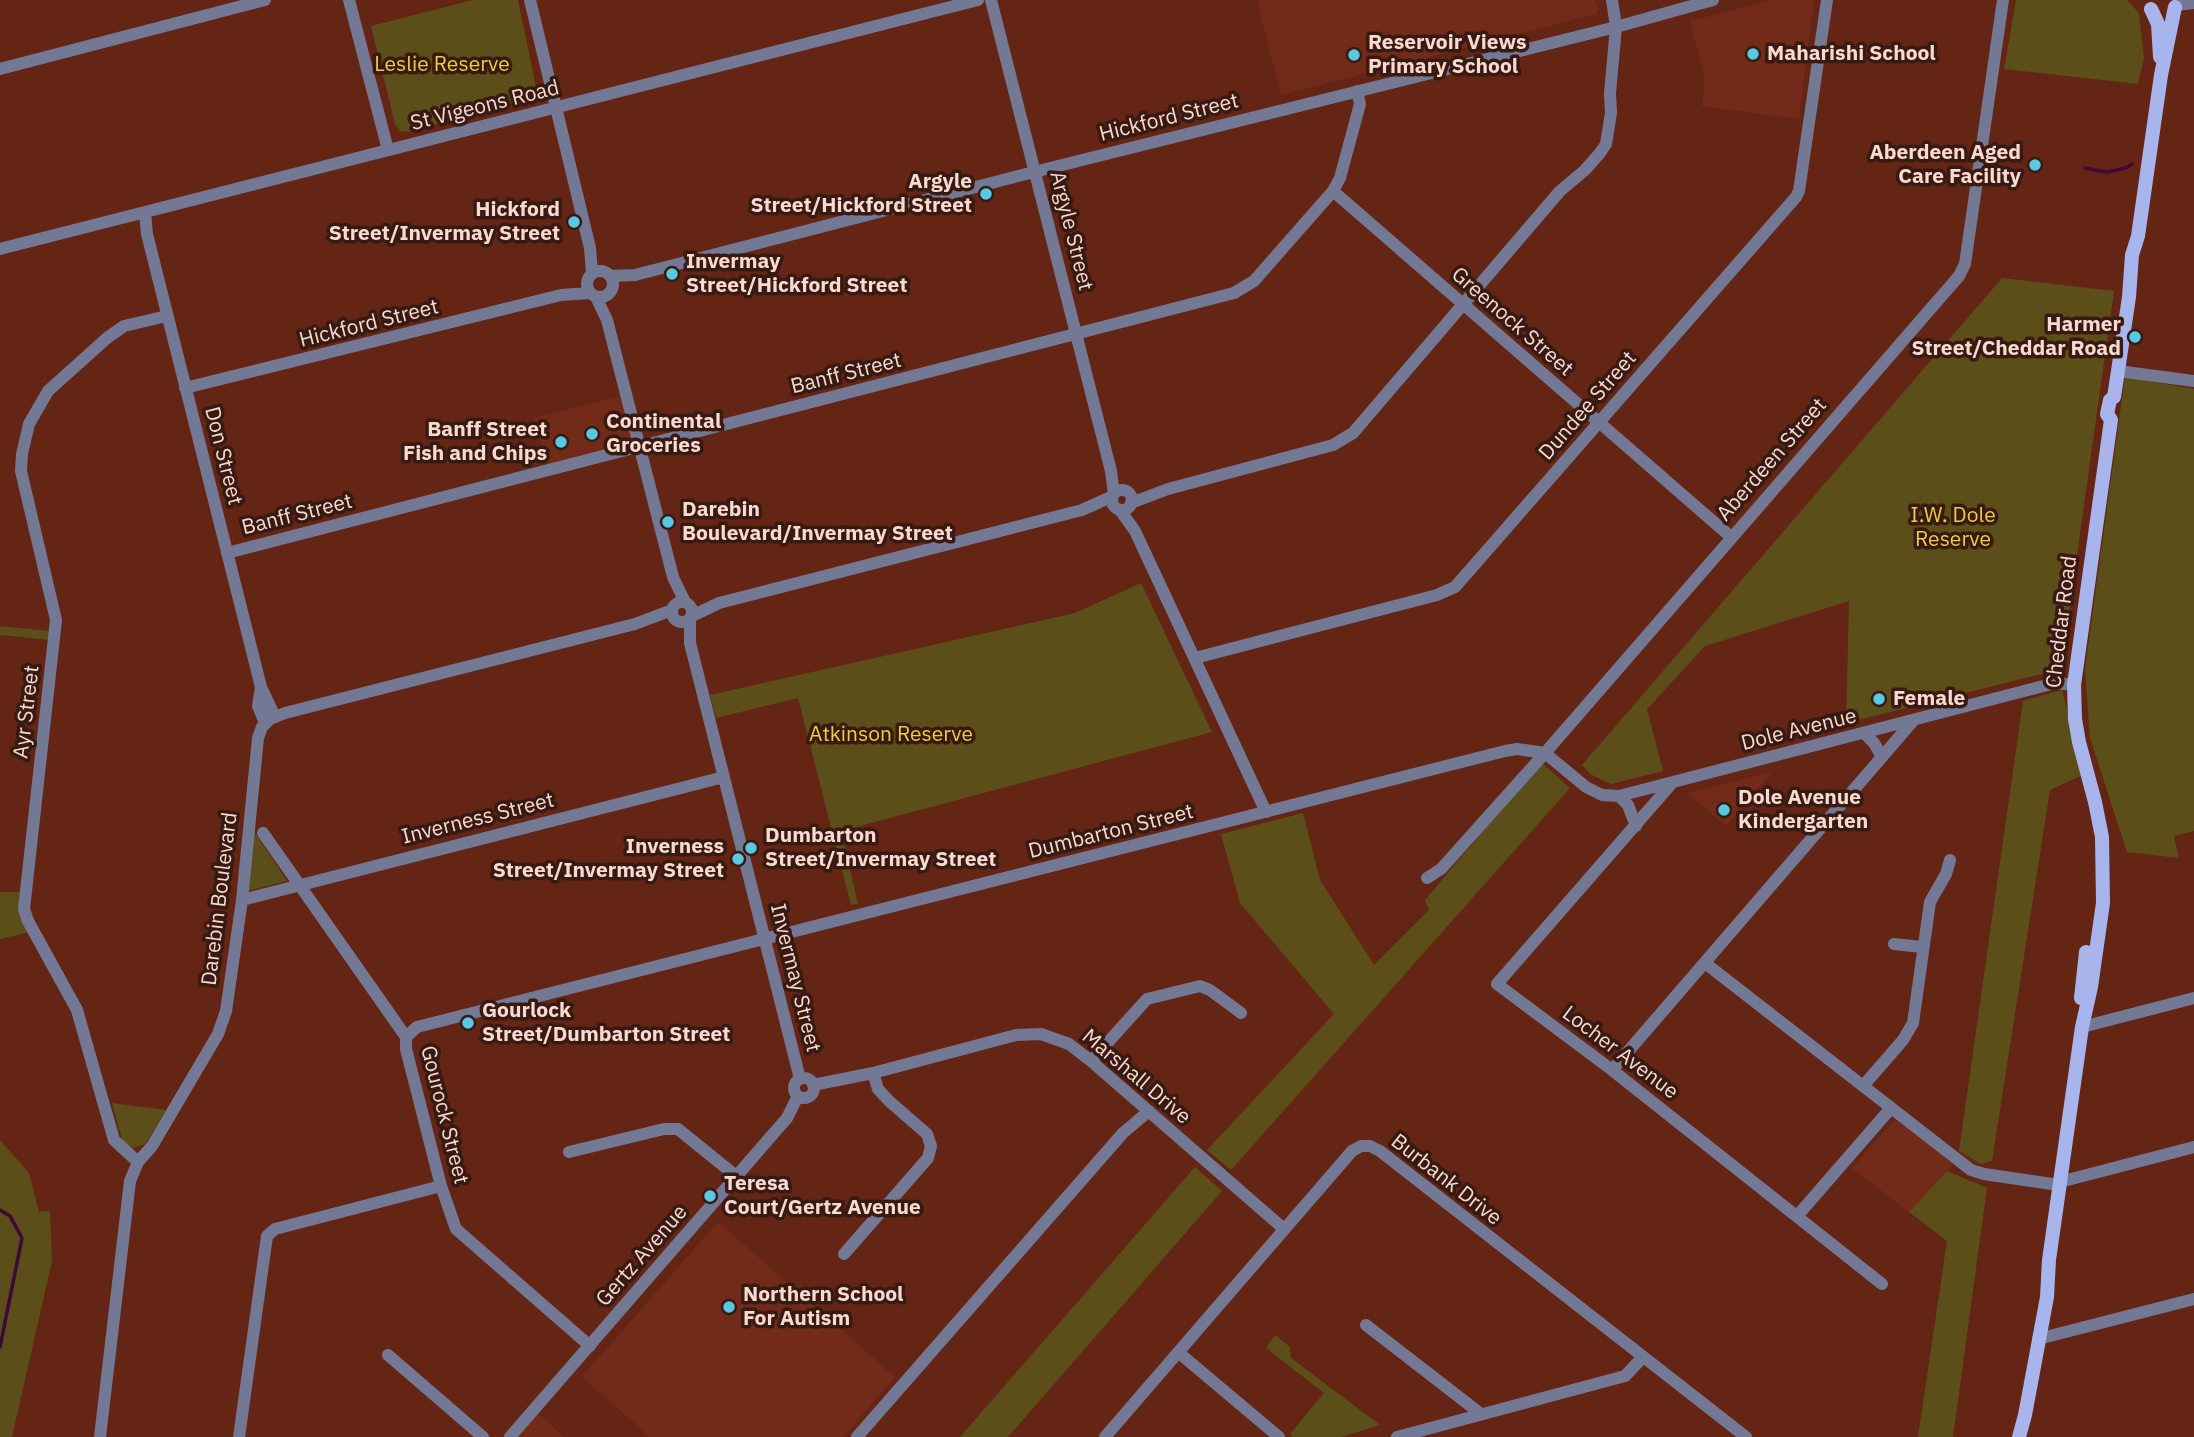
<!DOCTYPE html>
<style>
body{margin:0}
canvas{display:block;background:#642515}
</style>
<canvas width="2194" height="1437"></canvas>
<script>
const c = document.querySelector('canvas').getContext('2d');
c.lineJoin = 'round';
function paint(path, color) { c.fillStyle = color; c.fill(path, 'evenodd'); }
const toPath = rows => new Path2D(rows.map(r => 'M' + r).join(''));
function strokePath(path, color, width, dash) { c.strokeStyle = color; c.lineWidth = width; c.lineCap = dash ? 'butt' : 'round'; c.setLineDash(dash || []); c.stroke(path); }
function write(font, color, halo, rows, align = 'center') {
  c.font = font + ' "IBM Plex Sans",sans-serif'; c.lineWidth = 7; c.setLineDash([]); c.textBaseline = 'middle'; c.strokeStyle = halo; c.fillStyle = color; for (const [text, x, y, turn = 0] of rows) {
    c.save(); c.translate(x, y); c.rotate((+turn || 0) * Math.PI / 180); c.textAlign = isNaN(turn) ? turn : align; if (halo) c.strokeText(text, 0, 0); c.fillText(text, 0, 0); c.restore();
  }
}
const built = toPath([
 [1257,0,1595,0,1599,9,1596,14,1281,95],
 [1773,0,1814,0,1799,119,1702,106,1705,78,1690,21],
 [621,396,634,444,547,465,534,418],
 [1772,772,1726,826,1687,793],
 [1894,1121,1903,1123,1948,1160,1953,1166,1909,1212,1852,1168],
 [718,1222,895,1377,843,1437,650,1437,582,1377],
 [538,1413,564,1437,517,1437]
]);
const green = toPath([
 [473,0,518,0,538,96,408,132,400,131,395,124,371,26],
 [2016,0,2127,0,2139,13,2144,58,2138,84,2004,69],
 [2002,278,2114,291,2061,669,1846,723,1849,601,1705,646,1647,709,1663,771,1611,784,1590,774,1582,765],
 [2125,377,2194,389,2194,831,2174,836,2179,858,2127,852,2090,738,2085,669],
 [1141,583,1212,732,841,831,858,904,851,905,798,698,716,718,710,695,1075,613],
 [0,626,50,631,50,640,0,635],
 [2062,690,2083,775,2050,790,1992,1161,1981,1164,1959,1151,2023,701],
 [1541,762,1570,788,1231,1170,1207,1150,1334,1014,1240,903,1221,834,1303,813,1320,880,1374,965,1429,910,1425,900],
 [253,830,287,881,247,891],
 [0,892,21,892,30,932,0,939],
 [112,1103,166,1110,145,1144,134,1148,127,1145,122,1139],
 [0,1140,29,1173,39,1212,50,1211,52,1261,12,1437,0,1437],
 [1195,1167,1222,1191,1008,1437,960,1437],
 [1947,1171,1987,1188,1953,1437,1918,1437,1947,1241,1909,1212],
 [1275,1335,1290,1347,1291,1358,1380,1425,1341,1437,1293,1437,1290,1434,1324,1393,1266,1348]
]);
const stream = toPath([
 [2085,168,2107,172,2126,168,2132,164],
 [0,1210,10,1216,22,1238,0,1347]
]);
const minor = toPath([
 [349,0,388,150],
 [530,0,590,248,592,273],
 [991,0,1111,471,1114,494],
 [2177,5,2194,3],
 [0,69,265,0],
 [1333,191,1731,537],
 [145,213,147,234,261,687,275,717],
 [0,249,978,0],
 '587 284a13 13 0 1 1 26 0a13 13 0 1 1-26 0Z',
 [610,276,635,275,1026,174,1616,27,1713,0],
 [596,297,607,320,673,577,685,602],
 [2118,371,2194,381],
 [185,388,561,295,590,293],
 '1112 500a10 10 0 1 1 20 0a10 10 0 1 1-20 0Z',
 [1131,503,1168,489,1333,445,1353,433,1560,191,1585,170,1600,153,1606,144,1611,113,1610,93,1616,27,1612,0],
 [1120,510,1135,531,1266,812],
 [227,553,1234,293,1254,281,1333,191,1340,178,1360,104,1357,91],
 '672 612a10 10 0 1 1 20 0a10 10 0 1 1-20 0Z',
 [692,616,719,603,1082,510,1113,496],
 [690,618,690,643,800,1079],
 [1195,658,1437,595,1455,587,1796,197,1799,191,1827,0],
 [261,687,258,706,265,723],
 [1864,733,1874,743,1882,757],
 [1672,783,1497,984,1612,1070,1882,1284],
 [1619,796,1628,805,1636,826],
 [263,833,406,1037,406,1049,441,1186,456,1229,590,1346],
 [1427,878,1441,869,1545,753,1959,276,1965,264,2003,0],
 [242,900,724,777],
 [1894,944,1922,947],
 [1705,963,1971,1170,1984,1174,2052,1184,2194,1147],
 [2082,1027,2194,998],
 [406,1037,417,1027,1505,751,1517,749,1545,753,1586,787,1602,795,1619,796,2055,683,2074,685],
 [1091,1061,1147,999,1200,986,1210,990,1241,1013],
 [1612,1070,1913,721],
 '794 1088a10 10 0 1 1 20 0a10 10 0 1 1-20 0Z',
 [813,1085,873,1073,1016,1035,1041,1034,1069,1044,1091,1061,1284,1229],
 [1863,1086,1903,1040,1913,1023,1930,902,1946,874,1950,860],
 [569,1152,664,1129,678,1129,736,1176],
 [138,1162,114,1140,77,1010,28,921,24,909,56,620,21,471,22,454,29,424,48,391,107,338,124,326,167,316],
 [1798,1215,1891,1108],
 [844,1254,928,1158,931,1146,927,1134,889,1101,878,1089,873,1073],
 [1366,1325,1481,1414],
 [2038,1339,2194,1299],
 [1178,1352,1279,1437],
 [388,1355,483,1437],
 [100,1437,130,1181,138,1162,152,1146,218,1034,226,1011,242,900,258,738,262,727,270,719,285,713,635,624,672,610],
 [239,1437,267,1236,275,1229,441,1186],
 [510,1437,787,1118,798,1096],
 [857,1437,1123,1133,1149,1111],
 [1105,1437,1352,1151,1361,1146,1370,1146,1380,1151,1746,1437],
 [1397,1437,1625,1376,1643,1357]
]);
const major = toPath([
 [2151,9,2158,24,2160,57],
 [2081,998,2086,952],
 [2019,1437,2025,1415,2047,1297,2049,1260,2082,1027,2091,987,2103,903,2102,837,2095,802,2079,742,2075,719,2074,685,2111,420,2107,414,2110,400,2114,397,2118,371,2129,297,2132,255,2138,236,2161,75,2175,7]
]);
const markers = [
 [1753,54,7,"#58c9e3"],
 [1354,55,7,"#58c9e3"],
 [2035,165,7,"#58c9e3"],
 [986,194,7,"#58c9e3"],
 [574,222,7,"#58c9e3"],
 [672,274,7,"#58c9e3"],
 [2135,337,7,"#58c9e3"],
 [592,434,7,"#58c9e3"],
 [561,442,7,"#58c9e3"],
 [668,522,7,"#58c9e3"],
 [1879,699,7,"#58c9e3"],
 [1724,810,7,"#58c9e3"],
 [751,848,7,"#58c9e3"],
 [738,859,7,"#58c9e3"],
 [468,1023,7,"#58c9e3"],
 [710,1196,7,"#58c9e3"],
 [729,1307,7,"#58c9e3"]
];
const poiNames = [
 ["Reservoir Views",1368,43],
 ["Primary School",1368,67],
 ["Maharishi School",1767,54],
 ["Aberdeen Aged",2021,153,"right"],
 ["Care Facility",2021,177,"right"],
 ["Argyle",972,182,"right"],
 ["Street/Hickford Street",972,206,"right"],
 ["Hickford",560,210,"right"],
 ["Street/Invermay Street",560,234,"right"],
 ["Invermay",686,262],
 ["Street/Hickford Street",686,286],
 ["Harmer",2121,325,"right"],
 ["Street/Cheddar Road",2121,349,"right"],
 ["Continental",606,422],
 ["Groceries",606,446],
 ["Banff Street",547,430,"right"],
 ["Fish and Chips",547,454,"right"],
 ["Darebin",682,510],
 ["Boulevard/Invermay Street",682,534],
 ["Female",1893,699],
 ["Dole Avenue",1738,798],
 ["Kindergarten",1738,822],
 ["Dumbarton",765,836],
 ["Street/Invermay Street",765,860],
 ["Inverness",724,847,"right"],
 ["Street/Invermay Street",724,871,"right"],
 ["Gourlock",482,1011],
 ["Street/Dumbarton Street",482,1035],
 ["Teresa",724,1184],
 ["Court/Gertz Avenue",724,1208],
 ["Northern School",743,1295],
 ["For Autism",743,1319]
];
const parkNames = [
 ["Leslie Reserve",442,65],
 ["I.W. Dole",1953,516],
 ["Reserve",1953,540],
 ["Atkinson Reserve",891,735]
];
const streetNames = [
 ["St Vigeons Road",485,106,-14],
 ["Hickford Street",1169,118,-14],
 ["Argyle Street",1071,231,76],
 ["Greenock Street",1512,322,41],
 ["Hickford Street",369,324,-14],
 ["Banff Street",846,374,-14],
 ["Dundee Street",1588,406,-49],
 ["Don Street",223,456,76],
 ["Aberdeen Street",1772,460,-49],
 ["Banff Street",297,515,-14],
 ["Cheddar Road",2062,622,-83],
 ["Ayr Street",27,712,-83],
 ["Dole Avenue",1799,730,-14],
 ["Inverness Street",478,819,-14],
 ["Dumbarton Street",1111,832,-14],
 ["Darebin Boulevard",220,899,-83],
 ["Invermay Street",795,978,76],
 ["Locher Avenue",1620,1053,37],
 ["Marshall Drive",1136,1077,40],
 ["Gourock Street",444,1115,76],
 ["Burbank Drive",1446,1180,38],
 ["Gertz Avenue",642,1256,-49]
];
paint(built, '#722b18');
paint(green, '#5b4e19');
strokePath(stream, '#3f0836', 3.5);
strokePath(minor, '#737994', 12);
strokePath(major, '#a8b4ec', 14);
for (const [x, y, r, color] of markers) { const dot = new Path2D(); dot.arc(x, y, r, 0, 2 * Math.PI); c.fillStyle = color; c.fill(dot); strokePath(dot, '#371a12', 2.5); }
write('bold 21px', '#fad9d0', '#371a12', poiNames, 'left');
write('21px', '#edcc3f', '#371a12', parkNames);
write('21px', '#fad9d0', '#371a12', streetNames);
</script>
